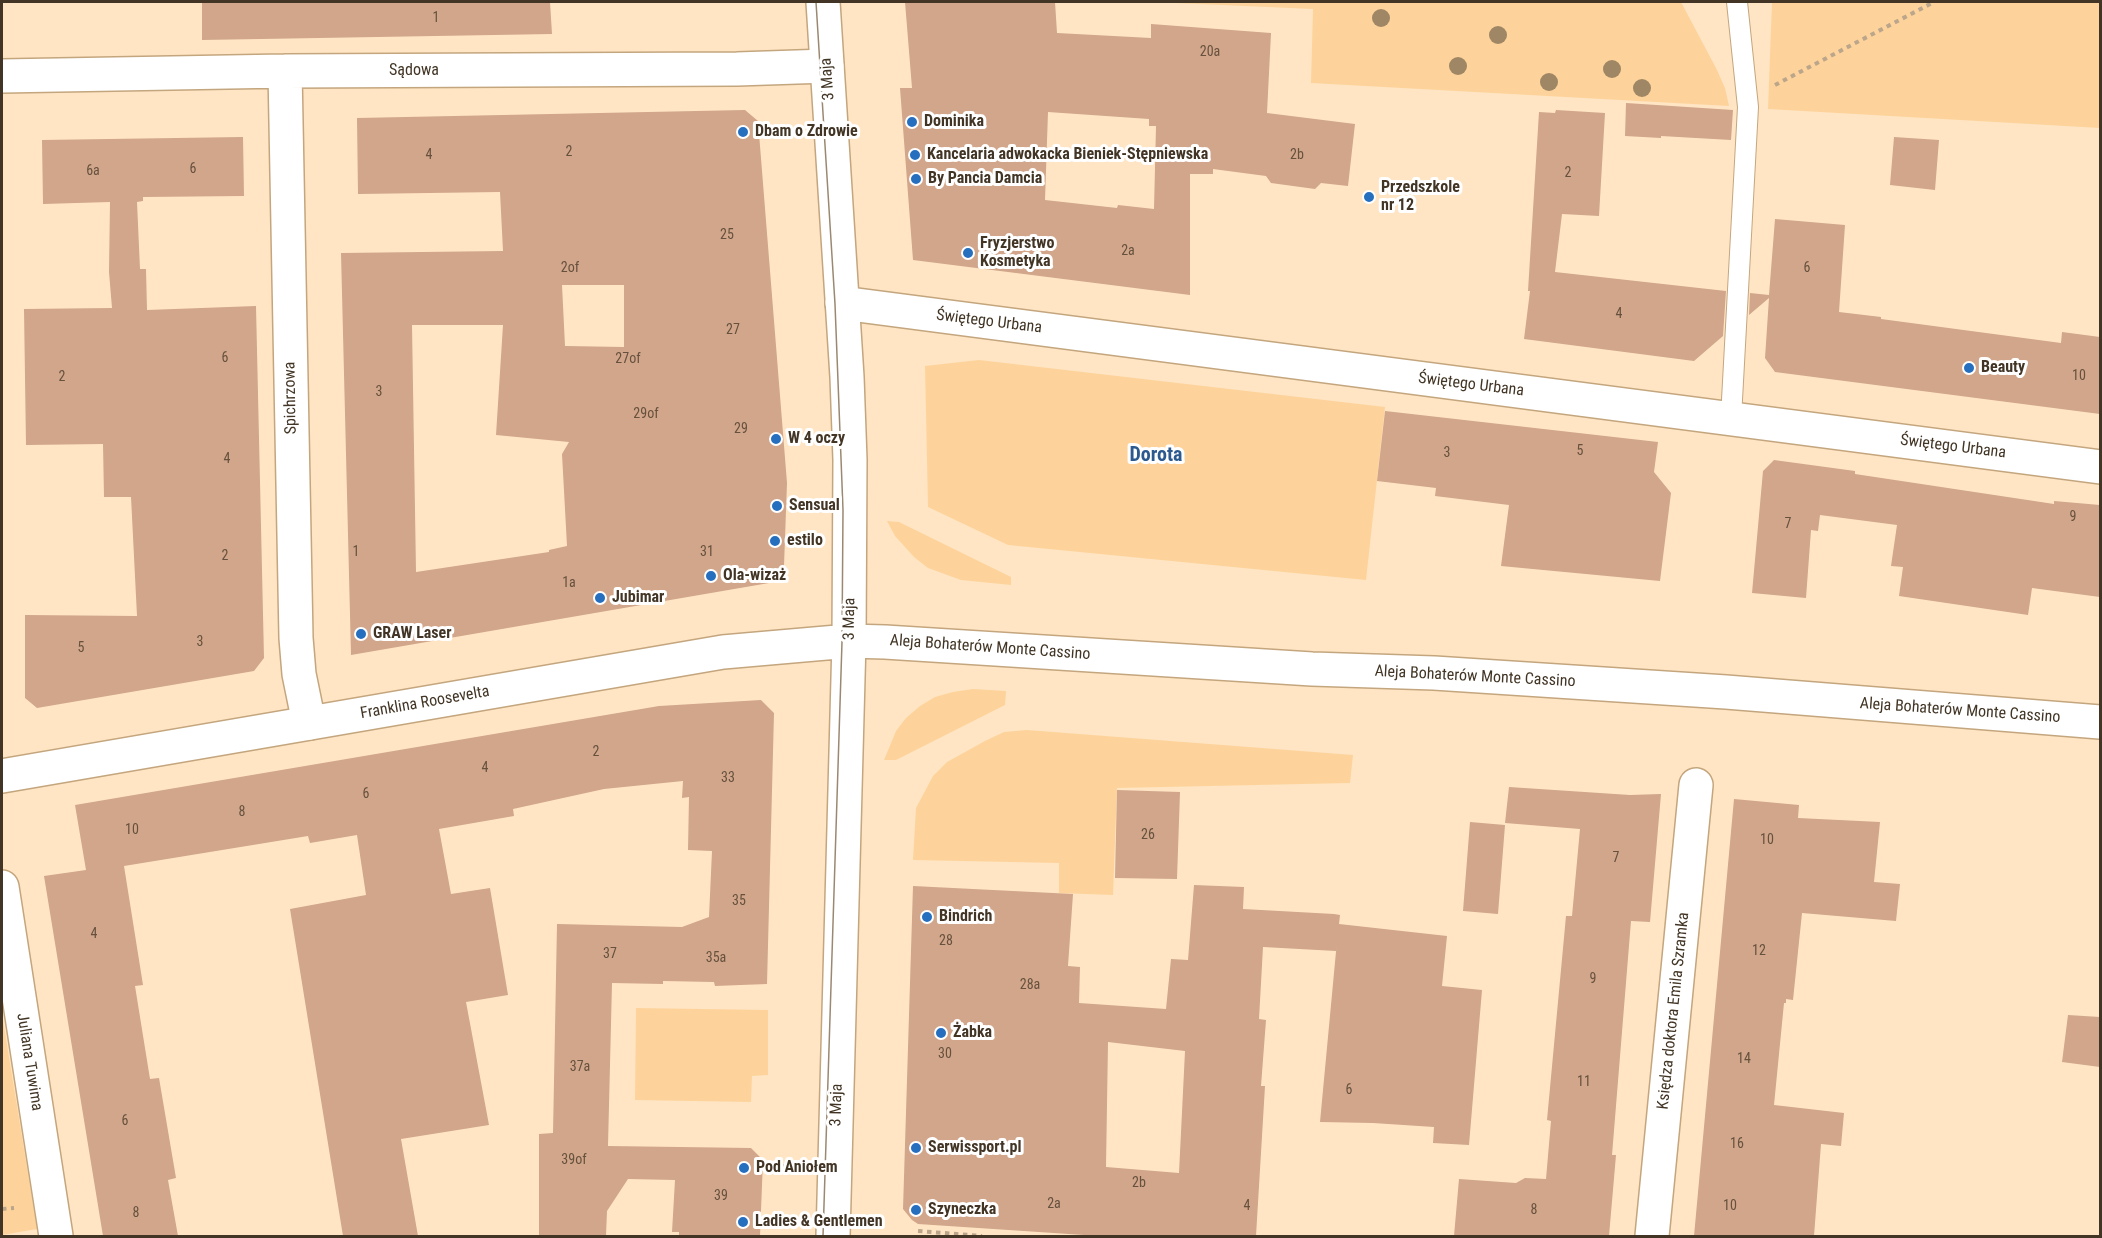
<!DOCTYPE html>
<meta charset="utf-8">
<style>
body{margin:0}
#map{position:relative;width:2102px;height:1238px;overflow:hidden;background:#ffe5c4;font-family:"Roboto Condensed",sans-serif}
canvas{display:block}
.frame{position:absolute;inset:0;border:3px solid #423525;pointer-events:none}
</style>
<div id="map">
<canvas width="2102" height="1238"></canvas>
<div class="frame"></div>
</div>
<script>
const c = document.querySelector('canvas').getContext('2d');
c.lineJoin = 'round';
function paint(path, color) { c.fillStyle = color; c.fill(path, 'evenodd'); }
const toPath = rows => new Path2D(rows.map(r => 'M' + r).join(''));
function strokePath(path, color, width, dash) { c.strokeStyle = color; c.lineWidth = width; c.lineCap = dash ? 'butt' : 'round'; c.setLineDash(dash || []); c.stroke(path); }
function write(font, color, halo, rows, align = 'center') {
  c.font = font + ' "Roboto Condensed",sans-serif'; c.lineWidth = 6; c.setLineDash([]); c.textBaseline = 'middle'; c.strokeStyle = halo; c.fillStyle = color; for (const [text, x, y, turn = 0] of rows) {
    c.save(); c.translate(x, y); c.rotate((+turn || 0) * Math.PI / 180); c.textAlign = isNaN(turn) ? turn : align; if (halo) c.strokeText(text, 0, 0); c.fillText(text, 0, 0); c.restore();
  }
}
const green = toPath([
 [1153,2,1681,2,1716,68,1725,88,1729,106,1311,83,1313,9],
 [1772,2,2100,2,2100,128,1768,109],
 [979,360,1385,407,1366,580,1008,545,928,507,925,366],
 [887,521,899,522,1011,577,1011,585,961,580,928,568,914,557,895,536],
 [973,689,1006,691,1005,705,896,760,884,760,896,731,906,718,920,706,935,697,953,692],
 [1027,730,1353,755,1350,783,1117,788,1113,895,1059,893,1059,863,913,860,916,808,933,776,947,762,985,741,1004,732],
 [636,1008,768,1010,768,1075,752,1076,751,1102,635,1100],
 [2,1014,37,1229,2,1235]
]);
const building = toPath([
 [202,2,550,2,552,34,202,40],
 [905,2,1055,2,1057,33,1151,38,1151,24,1271,33,1267,113,1355,124,1348,186,1321,183,1315,189,1271,183,1266,176,1213,169,1213,174,1190,174,1190,295,913,260,900,88,912,88],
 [1048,112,1149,119,1149,126,1156,126,1154,209,1118,205,1117,208,1045,200],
 [1626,103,1733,110,1731,140,1661,136,1661,138,1625,136],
 [745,110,758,121,787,483,784,566,769,583,351,655,341,253,503,251,500,192,358,194,357,118],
 [562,285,624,285,624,347,565,346],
 [412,325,503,325,496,435,569,442,562,454,567,546,549,550,549,552,416,572],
 [1556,110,1605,113,1599,216,1562,214,1555,272,1726,291,1723,336,1694,361,1524,339,1530,291,1528,291,1539,112,1555,113],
 [243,137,244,196,143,197,143,201,137,202,140,269,146,269,147,310,256,306,264,658,254,671,37,708,25,698,25,615,137,616,131,497,104,497,103,444,26,445,24,309,112,308,109,272,110,202,43,204,42,140],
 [1894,137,1939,140,1935,190,1890,185],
 [1775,219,1845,225,1839,312,1881,317,1881,319,2061,343,2062,332,2100,337,2100,414,1775,372,1765,358,1769,298,1749,315,1750,293,1769,295],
 [1385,411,1658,442,1654,472,1671,493,1660,581,1501,566,1509,505,1435,496,1436,488,1377,481],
 [1774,460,1855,471,1855,474,2054,504,2054,501,2100,505,2100,597,2032,588,2028,615,1899,596,1903,567,1891,566,1897,525,1820,515,1818,531,1811,530,1806,598,1752,593,1763,471],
 [761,700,774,713,767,984,715,986,714,982,663,981,663,984,612,983,608,1146,751,1148,763,1160,760,1236,679,1236,679,1232,672,1232,675,1180,628,1179,607,1211,606,1236,539,1236,539,1134,553,1133,557,924,682,927,709,917,712,851,688,850,689,797,682,798,683,781,604,789,513,809,514,816,439,829,451,894,490,888,508,995,466,1002,489,1125,401,1139,418,1236,343,1236,290,909,366,895,357,835,310,843,308,836,124,866,143,985,135,986,150,1079,159,1078,176,1178,168,1180,178,1236,103,1236,44,876,86,870,75,805,659,706],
 [1509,787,1630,795,1661,794,1650,922,1631,921,1612,1155,1616,1155,1609,1236,1454,1236,1459,1179,1516,1183,1525,1178,1546,1179,1551,1121,1547,1120,1566,916,1572,916,1580,829,1505,823],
 [1117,790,1180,792,1177,879,1115,878],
 [1734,799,1799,805,1798,818,1880,822,1874,882,1900,884,1896,921,1802,913,1793,1000,1786,999,1786,1003,1784,1003,1774,1105,1844,1113,1841,1146,1821,1144,1814,1236,1694,1236],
 [1470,822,1505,825,1498,914,1463,911],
 [1194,885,1244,887,1243,909,1334,914,1340,915,1339,924,1447,936,1442,986,1482,990,1469,1145,1433,1143,1434,1127,1373,1123,1320,1122,1337,941,1336,951,1263,947,1259,1019,1266,1020,1261,1086,1265,1086,1256,1236,1099,1236,918,1224,912,1220,903,1209,913,886,1073,894,1068,966,1080,967,1079,1003,1166,1009,1171,959,1188,960],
 [1108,1042,1185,1051,1179,1173,1106,1167],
 [2068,1015,2100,1017,2100,1067,2062,1062]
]);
const path = toPath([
 [1775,85,1934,2],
 [780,1166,792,1167],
 [2,1209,14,1208],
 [918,1231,982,1236]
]);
const service = toPath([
 [1731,418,1748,107,1737,2]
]);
const minor = toPath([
 [285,71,296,638,299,674,309,723],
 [2,76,285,71,737,69,827,66],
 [842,303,2100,467],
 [2,887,56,1236],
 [1652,1236,1696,785]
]);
const tertiary = toPath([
 [823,2,847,377,850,460,849,641,833,1236],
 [2,776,723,652,849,641,885,642,1312,669,1434,673,1726,692,2100,722]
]);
const tram = toPath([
 [816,2,835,304,843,510,842,642,823,1236]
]);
const trees = [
 [1381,18],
 [1498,35],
 [1458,66],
 [1612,69],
 [1549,82],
 [1642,88]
];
const markers = [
 [912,122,6,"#266ebe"],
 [743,132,6,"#266ebe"],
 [915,155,6,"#266ebe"],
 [916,179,6,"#266ebe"],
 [1369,197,6,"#266ebe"],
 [968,253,6,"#266ebe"],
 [1969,368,6,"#266ebe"],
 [776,439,6,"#266ebe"],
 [777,506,6,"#266ebe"],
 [775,541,6,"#266ebe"],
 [711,576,6,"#266ebe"],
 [600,598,6,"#266ebe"],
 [361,634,6,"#266ebe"],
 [927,917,6,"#266ebe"],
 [941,1033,6,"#266ebe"],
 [916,1148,6,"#266ebe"],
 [744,1168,6,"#266ebe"],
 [916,1210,6,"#266ebe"],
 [743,1222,6,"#266ebe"]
];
const numberNames = [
 ["1",436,18],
 ["20a",1210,52],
 ["2",569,152],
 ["4",429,155],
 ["2b",1297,155],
 ["6",193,169],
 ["6a",93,171],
 ["2",1568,173],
 ["25",727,235],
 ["2a",1128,251],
 ["2of",570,268],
 ["6",1807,268],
 ["4",1619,314],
 ["27",733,330],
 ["6",225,358],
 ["27of",628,359],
 ["10",2079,376],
 ["2",62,377],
 ["3",379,392],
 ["29of",646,414],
 ["29",741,429],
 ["5",1580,451],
 ["3",1447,453],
 ["4",227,459],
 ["9",2073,517],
 ["7",1788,524],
 ["1",356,552],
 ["31",707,552],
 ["2",225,556],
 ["1a",569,583],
 ["3",200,642],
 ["5",81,648],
 ["2",596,752],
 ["4",485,768],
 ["33",728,778],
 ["6",366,794],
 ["8",242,812],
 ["10",132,830],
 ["26",1148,835],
 ["10",1767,840],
 ["7",1616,858],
 ["35",739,901],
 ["4",94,934],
 ["28",946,941],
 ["12",1759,951],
 ["37",610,954],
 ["35a",716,958],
 ["9",1593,979],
 ["28a",1030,985],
 ["30",945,1054],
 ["14",1744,1059],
 ["37a",580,1067],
 ["11",1584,1082],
 ["6",1349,1090],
 ["6",125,1121],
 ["16",1737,1144],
 ["39of",574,1160],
 ["2b",1139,1183],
 ["39",721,1196],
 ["2a",1054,1204],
 ["4",1247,1206],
 ["10",1730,1206],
 ["8",1534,1210],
 ["8",136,1213]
];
const streetNames = [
 ["Sądowa",414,71],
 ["3 Maja",828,79,-94],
 ["Świętego Urbana",989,322,7],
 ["Świętego Urbana",1471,385,7],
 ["Spichrzowa",291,398,-91],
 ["Świętego Urbana",1953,447,7],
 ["3 Maja",850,619,-89],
 ["Aleja Bohaterów Monte Cassino",990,648,4],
 ["Aleja Bohaterów Monte Cassino",1475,677,3],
 ["Franklina Roosevelta",425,703,-10],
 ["Aleja Bohaterów Monte Cassino",1960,711,4],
 ["Księdza doktora Emila Szramka",1674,1011,-84],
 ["Juliana Tuwima",29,1062,81],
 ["3 Maja",837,1105,-88]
];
const poiNames = [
 ["Dominika",924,122],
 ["Dbam o Zdrowie",755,132],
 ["Kancelaria adwokacka Bieniek-Stępniewska",927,155],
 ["By Pancia Damcia",928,179],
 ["Przedszkole",1381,188],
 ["nr 12",1381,206],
 ["Fryzjerstwo",980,244],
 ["Kosmetyka",980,262],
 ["Beauty",1981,368],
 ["W 4 oczy",788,439],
 ["Sensual",789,506],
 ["estilo",787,541],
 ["Ola-wizaż",723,576],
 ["Jubimar",612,598],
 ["GRAW Laser",373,634],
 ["Bindrich",939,917],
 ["Żabka",953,1033],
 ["Serwissport.pl",928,1148],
 ["Pod Aniołem",756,1168],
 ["Szyneczka",928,1210],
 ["Ladies & Gentlemen",755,1222]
];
const quarterNames = [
 ["Dorota",1156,456]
];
paint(green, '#fdd39b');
paint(building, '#d1a68a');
strokePath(service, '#c4a67e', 22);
strokePath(minor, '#c4a67e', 36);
strokePath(tertiary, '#c4a67e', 36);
strokePath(path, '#bba68b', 4, [4.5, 4.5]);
strokePath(service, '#fff', 20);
strokePath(minor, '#fff', 33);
strokePath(tertiary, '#fff', 33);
strokePath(tram, '#9b8870', 1.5);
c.fillStyle = '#9f8665';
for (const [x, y] of trees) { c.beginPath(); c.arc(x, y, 9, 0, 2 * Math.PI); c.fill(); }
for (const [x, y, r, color] of markers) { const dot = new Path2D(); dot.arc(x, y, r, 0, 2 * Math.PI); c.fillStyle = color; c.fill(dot); strokePath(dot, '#fff', 2); }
write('14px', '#66513e', null, numberNames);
write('16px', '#423525', '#fff', streetNames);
write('bold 16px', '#423525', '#fff', poiNames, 'left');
write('bold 20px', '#2c598e', '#fff', quarterNames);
</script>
